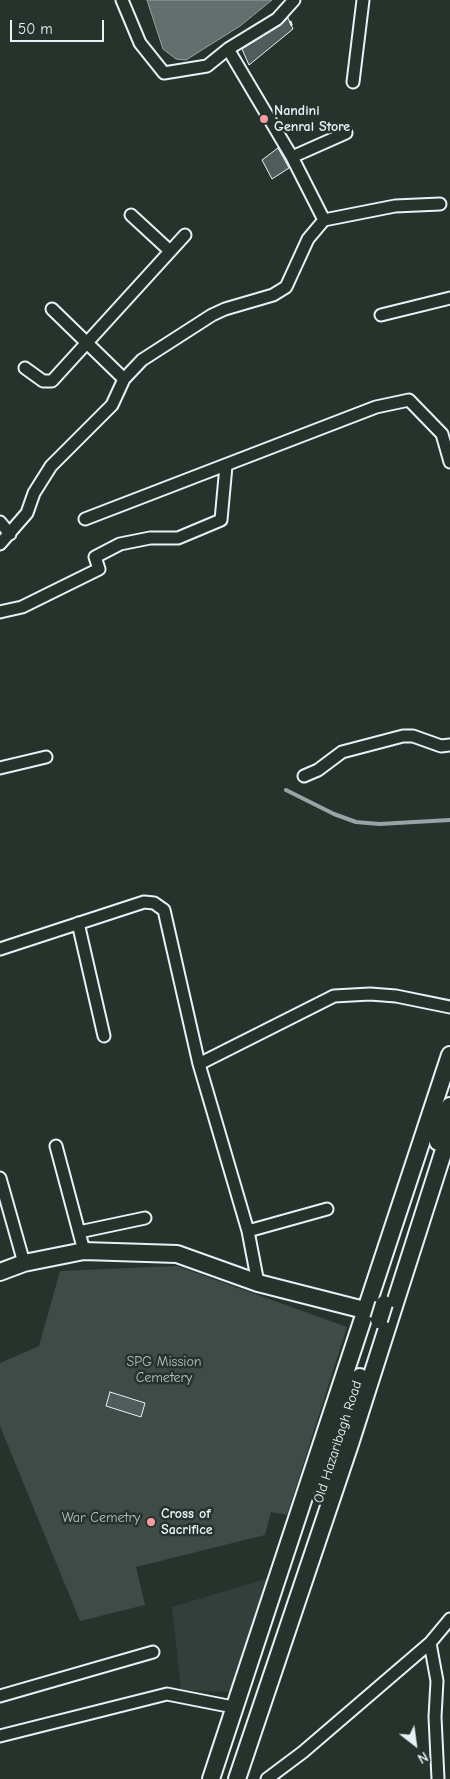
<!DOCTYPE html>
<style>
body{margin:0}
#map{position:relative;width:450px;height:1779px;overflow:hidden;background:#26332d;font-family:"Comic Neue",sans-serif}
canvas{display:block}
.north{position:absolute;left:390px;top:1719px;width:50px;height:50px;-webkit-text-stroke:4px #26332d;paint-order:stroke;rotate:150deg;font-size:14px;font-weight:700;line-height:20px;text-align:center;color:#e8f1f8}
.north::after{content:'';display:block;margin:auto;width:18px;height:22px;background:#e8f1f8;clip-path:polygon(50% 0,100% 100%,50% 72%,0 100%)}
.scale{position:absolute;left:10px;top:20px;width:94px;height:22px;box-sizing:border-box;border:2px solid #e8f1f8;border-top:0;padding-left:6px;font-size:15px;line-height:18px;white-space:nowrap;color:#e8f1f8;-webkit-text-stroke:4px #26332d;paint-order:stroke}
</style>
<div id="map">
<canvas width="450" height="1779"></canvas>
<div class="north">N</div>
<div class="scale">50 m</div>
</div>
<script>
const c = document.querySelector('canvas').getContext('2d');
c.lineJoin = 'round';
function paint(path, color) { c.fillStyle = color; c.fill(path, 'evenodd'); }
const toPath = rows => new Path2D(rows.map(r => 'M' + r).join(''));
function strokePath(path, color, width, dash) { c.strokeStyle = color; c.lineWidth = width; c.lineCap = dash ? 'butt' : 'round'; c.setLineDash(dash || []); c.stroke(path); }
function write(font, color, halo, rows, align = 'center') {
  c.font = font + ' "Comic Neue",sans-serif'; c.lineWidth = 5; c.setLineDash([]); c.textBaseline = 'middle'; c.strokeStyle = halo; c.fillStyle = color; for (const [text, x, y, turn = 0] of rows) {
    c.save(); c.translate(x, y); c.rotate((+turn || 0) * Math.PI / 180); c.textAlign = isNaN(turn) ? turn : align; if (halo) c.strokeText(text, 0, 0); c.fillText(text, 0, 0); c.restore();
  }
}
const built = toPath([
 [269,1578,232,1692,181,1690,172,1607]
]);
const green = toPath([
 [177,1266,347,1327,287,1515,271,1512,265,1535,136,1567,145,1605,80,1621,0,1426,0,1363,39,1346,60,1271]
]);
const water = toPath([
 [147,0,272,0,240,26,186,60,176,59,163,49,147,0]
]);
const stream = toPath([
 [286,790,334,814,356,822,379,824,450,820]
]);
const building = toPath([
 [288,18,293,29,249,65,242,49,281,25,288,18],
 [278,148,289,168,272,179,262,160,278,148],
 [110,1392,145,1403,141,1417,106,1406,110,1392]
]);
const path = toPath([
 [290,21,293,29]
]);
const street = toPath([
 [122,0,140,43,164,73,207,66,228,49,277,19,294,0],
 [228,49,292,157,324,220],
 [353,82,363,0],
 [292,157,346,133],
 [131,215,170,251],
 [52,309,124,379],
 [381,315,450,298],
 [25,368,43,381,52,381,185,235],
 [85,519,376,407,409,400,442,434,450,462],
 [0,522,10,534],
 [0,544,27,513,34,493,51,466,112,405,124,379,142,360,212,315,225,309,273,295,286,287,308,239,324,220,395,206,440,204],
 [0,612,22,607,99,569,95,557,120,544,150,538,178,538,221,520,226,466],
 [0,768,46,757],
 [304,776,318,770,342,752,403,736,413,736,441,746,450,745],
 [78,923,104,1036],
 [0,949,144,902,154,903,164,910,199,1064,248,1231,258,1283],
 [199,1064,334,996,370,994,396,996,450,1007],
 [56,1146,84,1251],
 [0,1178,24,1263],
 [248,1231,327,1209],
 [79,1232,145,1218],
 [430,1643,437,1681,435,1717,438,1779],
 [0,1696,153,1652],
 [0,1736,167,1694,233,1707],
 [267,1779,303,1752,430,1643,450,1619]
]);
const secondary = toPath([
 [438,1142,450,1106],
 [0,1272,24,1263,84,1251,177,1254,258,1283,376,1313],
 [323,1489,360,1377],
 [211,1779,450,1055],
 [237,1779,350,1444,450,1131]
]);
const secondaryBridge = toPath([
 [379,1320,384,1304]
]);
const markers = [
 [264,119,5,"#ff9aa2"],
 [151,1522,5,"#ff9aa2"]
];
const poiNames = [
 ["Nandini",274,111],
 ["Genral Store",274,127],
 ["Cross of",161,1514],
 ["Sacrifice",161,1530]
];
const parkNames = [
 ["SPG Mission",164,1362],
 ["Cemetery",164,1378],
 ["War Cemetry",101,1518]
];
const streetNames = [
 ["Old Hazaribagh Road",338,1442,-72]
];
paint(built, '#333f3a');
paint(green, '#3e4b47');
paint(water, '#636f6d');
strokePath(water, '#98a3a5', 1);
strokePath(stream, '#98a3a5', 4);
paint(building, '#505c59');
strokePath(building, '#e8f1f8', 1);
strokePath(street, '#e8f1f8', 15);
strokePath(secondary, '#e8f1f8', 20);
strokePath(path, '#e8f1f8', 2.5, [5, 4]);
strokePath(street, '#26332d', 11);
strokePath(secondary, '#26332d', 16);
strokePath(secondaryBridge, '#e8f1f8', 20, []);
strokePath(secondaryBridge, '#26332d', 16);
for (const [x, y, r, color] of markers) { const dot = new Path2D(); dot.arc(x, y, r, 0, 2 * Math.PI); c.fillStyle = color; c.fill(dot); strokePath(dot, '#26332d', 2); }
write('bold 14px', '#e8f1f8', '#26332d', poiNames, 'left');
write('14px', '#b5bfc3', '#26332d', parkNames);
write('14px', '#e8f1f8', '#26332d', streetNames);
</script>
